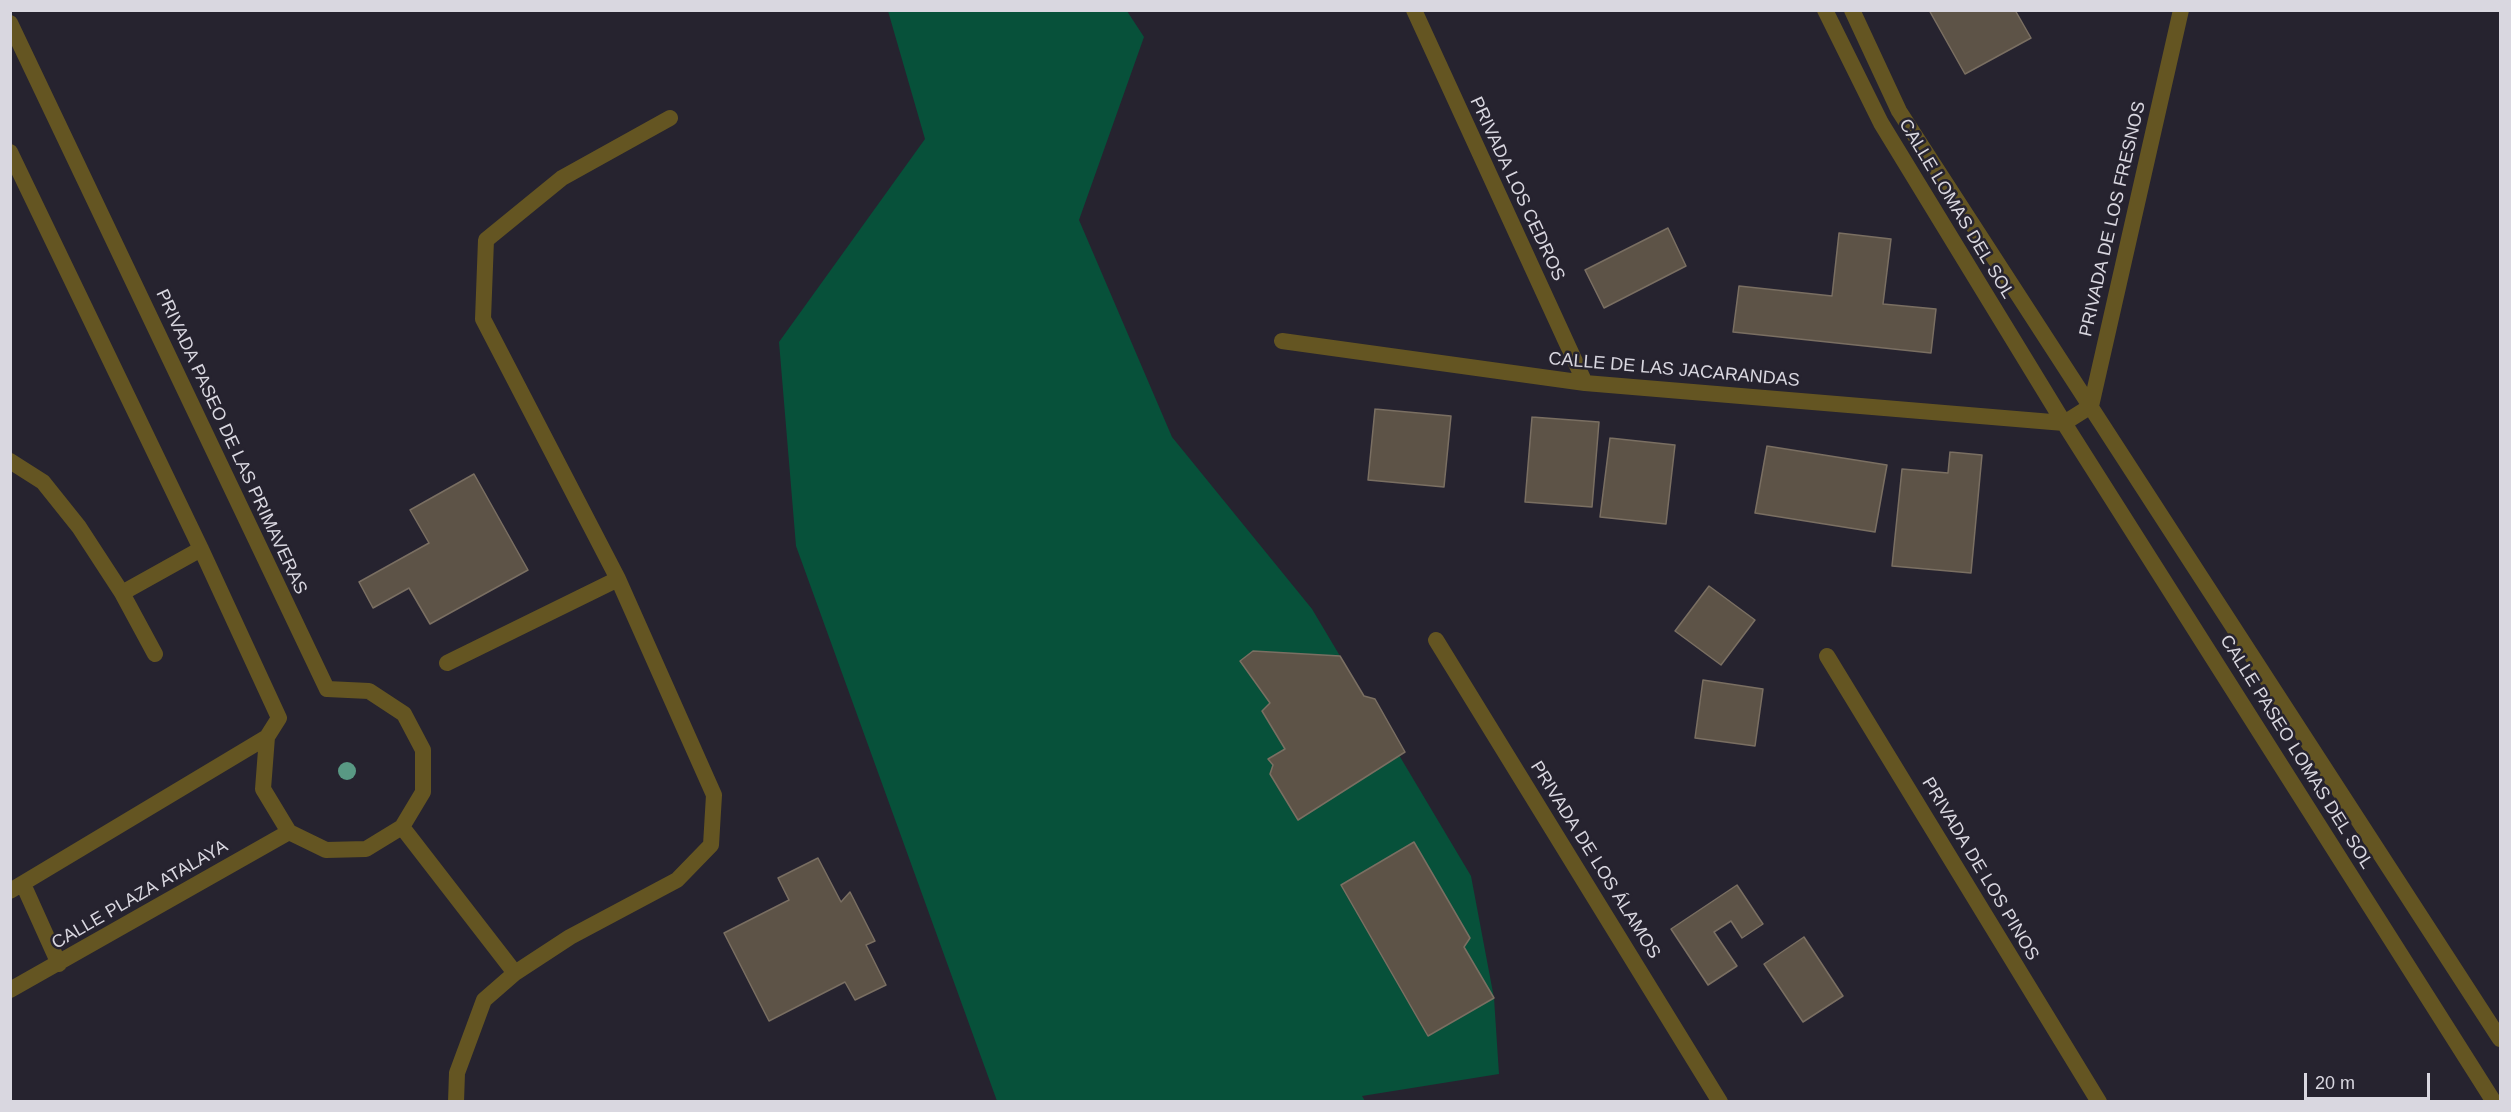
<!DOCTYPE html>
<meta charset="utf-8">
<style>
body{margin:0}
#map{position:relative;width:2511px;height:1112px;overflow:hidden;background:#26232f;font-family:Arial,sans-serif}
canvas{display:block}
.frame{position:absolute;inset:0;border:12px solid #d9d7e0;pointer-events:none}
.scale{position:absolute;left:2304px;top:1073px;width:126px;height:27px;box-sizing:border-box;border:3px solid #d9d7e0;border-top:0;padding-left:8px;font-size:18px;line-height:21px;white-space:nowrap;color:#d9d7e0;-webkit-text-stroke:4px #26232f;paint-order:stroke}
</style>
<div id="map">
<canvas width="2511" height="1112"></canvas>
<div class="frame"></div>
<div class="scale">20 m</div>
</div>
<script>
const c = document.querySelector('canvas').getContext('2d');
c.lineJoin = 'round';
function paint(path, color) { c.fillStyle = color; c.fill(path, 'evenodd'); }
const toPath = rows => new Path2D(rows.map(r => 'M' + r).join(''));
function strokePath(path, color, width, dash) { c.strokeStyle = color; c.lineWidth = width; c.lineCap = dash ? 'butt' : 'round'; c.setLineDash(dash || []); c.stroke(path); }
function write(font, color, halo, rows, align = 'center') {
  c.font = font + ' Arial,sans-serif'; c.lineWidth = 5; c.setLineDash([]); c.textBaseline = 'middle'; c.strokeStyle = halo; c.fillStyle = color; for (const [text, x, y, turn = 0] of rows) {
    c.save(); c.translate(x, y); c.rotate((+turn || 0) * Math.PI / 180); c.textAlign = isNaN(turn) ? turn : align; if (halo) c.strokeText(text, 0, 0); c.fillText(text, 0, 0); c.restore();
  }
}
const green = toPath([
 [888,11,1127,11,1144,37,1079,220,1172,437,1312,609,1471,876,1494,998,1499,1074,1362,1096,1365,1101,997,1101,796,546,779,342,925,139]
]);
const building = toPath([
 [1929,10,2015,10,2031,38,1965,74,1929,10],
 [1668,228,1686,266,1604,308,1585,270,1668,228],
 [1839,233,1891,239,1883,304,1936,309,1931,353,1733,332,1739,286,1832,296,1839,233],
 [1375,409,1451,416,1444,487,1368,480,1375,409],
 [1532,417,1599,422,1592,507,1525,502,1532,417],
 [1610,438,1675,445,1666,524,1600,517,1610,438],
 [1767,446,1887,465,1875,532,1755,513,1767,446],
 [1950,452,1982,455,1971,573,1892,566,1902,469,1948,473,1950,452],
 [474,474,528,570,430,624,409,588,373,608,359,582,429,543,410,510,474,474],
 [1709,586,1755,620,1721,665,1675,631,1709,586],
 [1253,651,1340,656,1364,696,1375,699,1405,752,1298,820,1270,774,1273,765,1268,759,1285,749,1262,711,1270,703,1240,661,1253,651],
 [1703,680,1763,689,1755,746,1695,738,1703,680],
 [1414,842,1470,938,1464,947,1494,998,1428,1036,1341,885,1414,842],
 [818,858,841,902,850,892,875,941,866,945,886,985,855,1000,845,982,769,1021,724,933,789,900,778,878,818,858],
 [1737,885,1763,924,1742,938,1731,921,1714,932,1737,966,1708,985,1671,929,1737,885],
 [1804,937,1843,996,1803,1022,1764,964,1804,937]
]);
const minor = toPath([
 [1414,10,1585,383],
 [1825,10,1881,123,2064,423,2494,1102],
 [1852,10,1899,111,2500,1039],
 [10,23,327,689,369,691,404,714,423,750,423,792,402,827,366,849,326,850,289,832,263,789,267,737,279,718,201,549,10,152],
 [1282,341,1585,383,2064,423],
 [2064,423,2091,406,2181,10],
 [10,461,43,482,79,527,122,593,155,654],
 [122,593,201,549],
 [1436,640,1720,1102],
 [1827,656,2099,1102],
 [447,663,618,579],
 [402,827,515,973],
 [23,884,59,964],
 [10,891,267,737],
 [10,990,289,832],
 [456,1102,457,1073,484,1000,515,973,570,937,677,880,711,845,714,795,618,579,483,319,486,240,562,178,670,118]
]);
const trees = [
 [347,771]
];
const streetNames = [
 ["PRIVADA LOS CEDROS",1517,189,65],
 ["CALLE LOMAS DEL SOL",1956,209,59],
 ["PRIVADA DE LOS FRESNOS",2113,219,-77],
 ["CALLE DE LAS JACARANDAS",1674,370,5],
 ["PRIVADA PASEO DE LAS PRIMAVERAS",231,442,65],
 ["CALLE PASEO LOMAS DEL SOL",2296,752,58],
 ["PRIVADA DE LOS ÁLAMOS",1595,860,58],
 ["PRIVADA DE LOS PINOS",1980,869,59],
 ["CALLE PLAZA ATALAYA",140,895,-30]
];
paint(green, '#07513a');
paint(building, '#5d5347');
strokePath(building, '#7a6f62', 1.5);
strokePath(minor, '#645522', 16);
c.fillStyle = '#599984';
for (const [x, y] of trees) { c.beginPath(); c.arc(x, y, 9, 0, 2 * Math.PI); c.fill(); }
write('18px', '#d9d7e0', '#26232f', streetNames);
</script>
